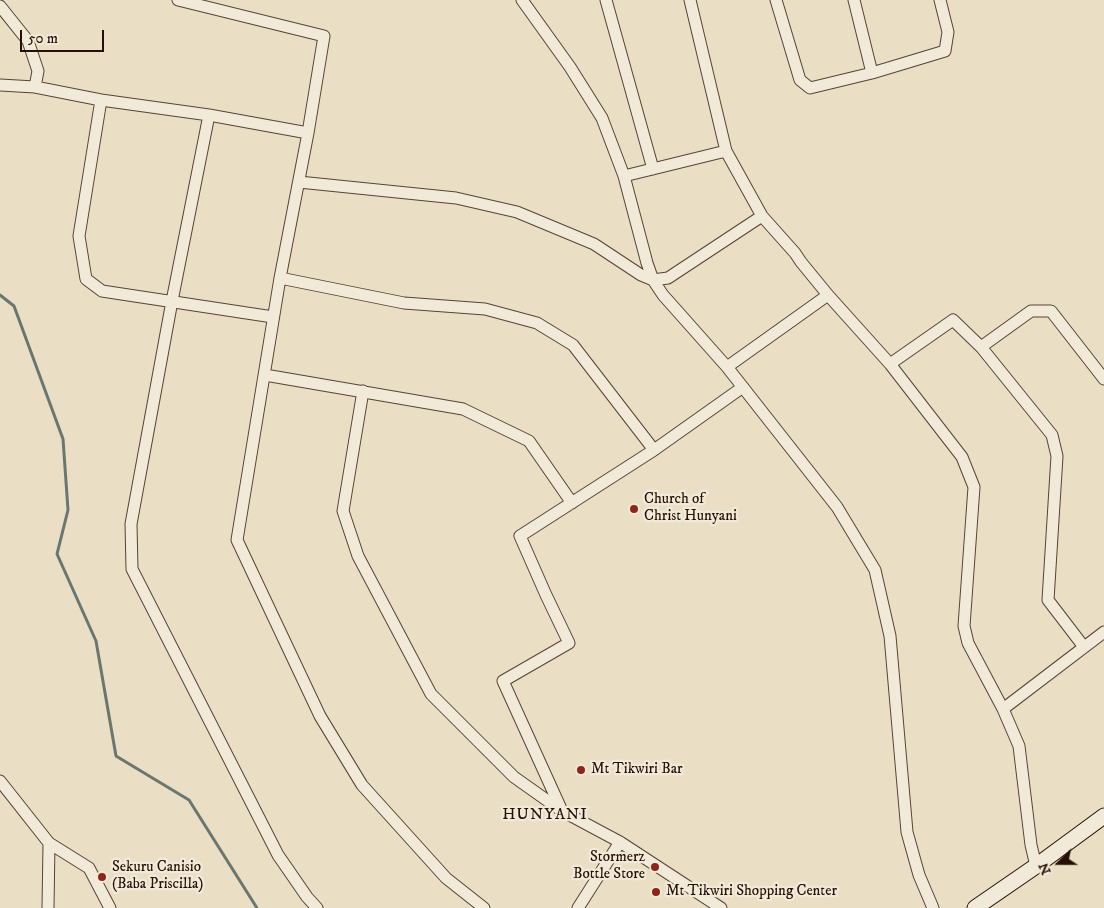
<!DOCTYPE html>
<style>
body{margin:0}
#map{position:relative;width:1104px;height:908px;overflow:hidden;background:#eadfc5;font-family:"IM FELL DW Pica",serif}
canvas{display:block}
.north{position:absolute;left:1034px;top:838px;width:50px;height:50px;-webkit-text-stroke:4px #f1ead9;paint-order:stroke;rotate:248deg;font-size:14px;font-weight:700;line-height:20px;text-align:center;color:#260f05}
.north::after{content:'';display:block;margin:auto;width:18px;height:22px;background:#260f05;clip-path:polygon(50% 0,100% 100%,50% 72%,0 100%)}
.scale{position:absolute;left:20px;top:30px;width:84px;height:22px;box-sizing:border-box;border:2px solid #260f05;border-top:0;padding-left:6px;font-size:15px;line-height:18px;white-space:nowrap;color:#260f05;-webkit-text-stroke:4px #f1ead9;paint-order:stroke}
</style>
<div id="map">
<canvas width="1104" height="908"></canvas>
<div class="north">N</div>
<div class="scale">50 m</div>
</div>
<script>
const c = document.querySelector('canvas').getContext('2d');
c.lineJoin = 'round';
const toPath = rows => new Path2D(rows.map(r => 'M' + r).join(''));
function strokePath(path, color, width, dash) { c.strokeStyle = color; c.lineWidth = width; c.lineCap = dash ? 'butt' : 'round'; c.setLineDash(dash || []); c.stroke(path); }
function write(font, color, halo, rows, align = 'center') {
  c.font = font + ' "IM FELL DW Pica",serif'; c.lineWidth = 4.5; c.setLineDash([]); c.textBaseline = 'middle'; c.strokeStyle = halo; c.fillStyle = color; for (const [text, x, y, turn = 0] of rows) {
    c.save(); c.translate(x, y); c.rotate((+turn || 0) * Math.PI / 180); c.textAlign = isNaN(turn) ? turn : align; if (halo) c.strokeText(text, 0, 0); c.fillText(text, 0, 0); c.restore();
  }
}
const stream = toPath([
 [0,295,14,306,63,439,68,510,57,554,96,641,116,756,189,800,257,908]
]);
const street = toPath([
 [178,0,324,36,308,133,280,278,237,540,320,716,362,785,446,878,484,908],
 [522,0,570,67,602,118,624,176,647,263,653,280,663,295,727,367,837,507,875,570,890,636,907,832,919,875,933,908],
 [606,0,653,169],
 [690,0,726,151,762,216,795,253,801,262,828,295,890,364,962,457,974,487,964,626,968,643,1003,709,1019,746,1031,845,1036,866],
 [776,0,800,80,810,88,872,73,945,51,948,32,940,0],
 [854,0,872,73],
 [0,6,28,41,38,71,35,87],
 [0,85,35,87,101,100,209,115,308,133],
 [101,100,79,236,86,279,102,291,273,317],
 [209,115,172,301,131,524,132,569,278,855,307,897,317,908],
 [624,176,726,151],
 [299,182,456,198,517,212,594,244,641,275,653,280,668,278,762,216],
 [280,278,404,303,485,309,537,323,573,345,654,450],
 [981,347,1031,311,1051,311,1104,379],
 [890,364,953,320,981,347,1052,435,1057,456,1048,600,1084,647],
 [727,367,828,295],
 [265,375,463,409,529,441,572,503],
 [363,391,343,511,358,556,431,694,514,777,562,811,620,842],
 [1003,709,1104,632],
 [0,781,49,843,89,868,110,908],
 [562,811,503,681,569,643,546,595,520,536,654,450,743,387],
 [48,908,49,843],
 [578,908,620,842,721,908]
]);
const secondary = toPath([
 [975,908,1036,866,1104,816]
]);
const markers = [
 [634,509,5,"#8f2418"],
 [581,770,5,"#8f2418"],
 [655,867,5,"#8f2418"],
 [102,877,5,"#8f2418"],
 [656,892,5,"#8f2418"]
];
const poiNames = [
 ["Church of",644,500],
 ["Christ Hunyani",644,517],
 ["Mt Tikwiri Bar",591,770],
 ["Stormerz",645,858,"right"],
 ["Bottle Store",645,875,"right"],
 ["Sekuru Canisio",112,868],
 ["(Baba Priscilla)",112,885],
 ["Mt Tikwiri Shopping Center",666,892]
];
const neighbourhoodNames = [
 ["HUNYANI",545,816]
];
strokePath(stream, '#6a7770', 3);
strokePath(street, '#574335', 13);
strokePath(secondary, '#260f05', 17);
strokePath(street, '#f1ead9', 11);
strokePath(secondary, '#f1ead9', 15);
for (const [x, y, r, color] of markers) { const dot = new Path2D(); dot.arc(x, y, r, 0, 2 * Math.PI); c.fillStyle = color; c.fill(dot); strokePath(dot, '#f1ead9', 2); }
write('15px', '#260f05', '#f1ead9', poiNames, 'left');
c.letterSpacing = '1px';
write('16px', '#260f05', '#f1ead9', neighbourhoodNames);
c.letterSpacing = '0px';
</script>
